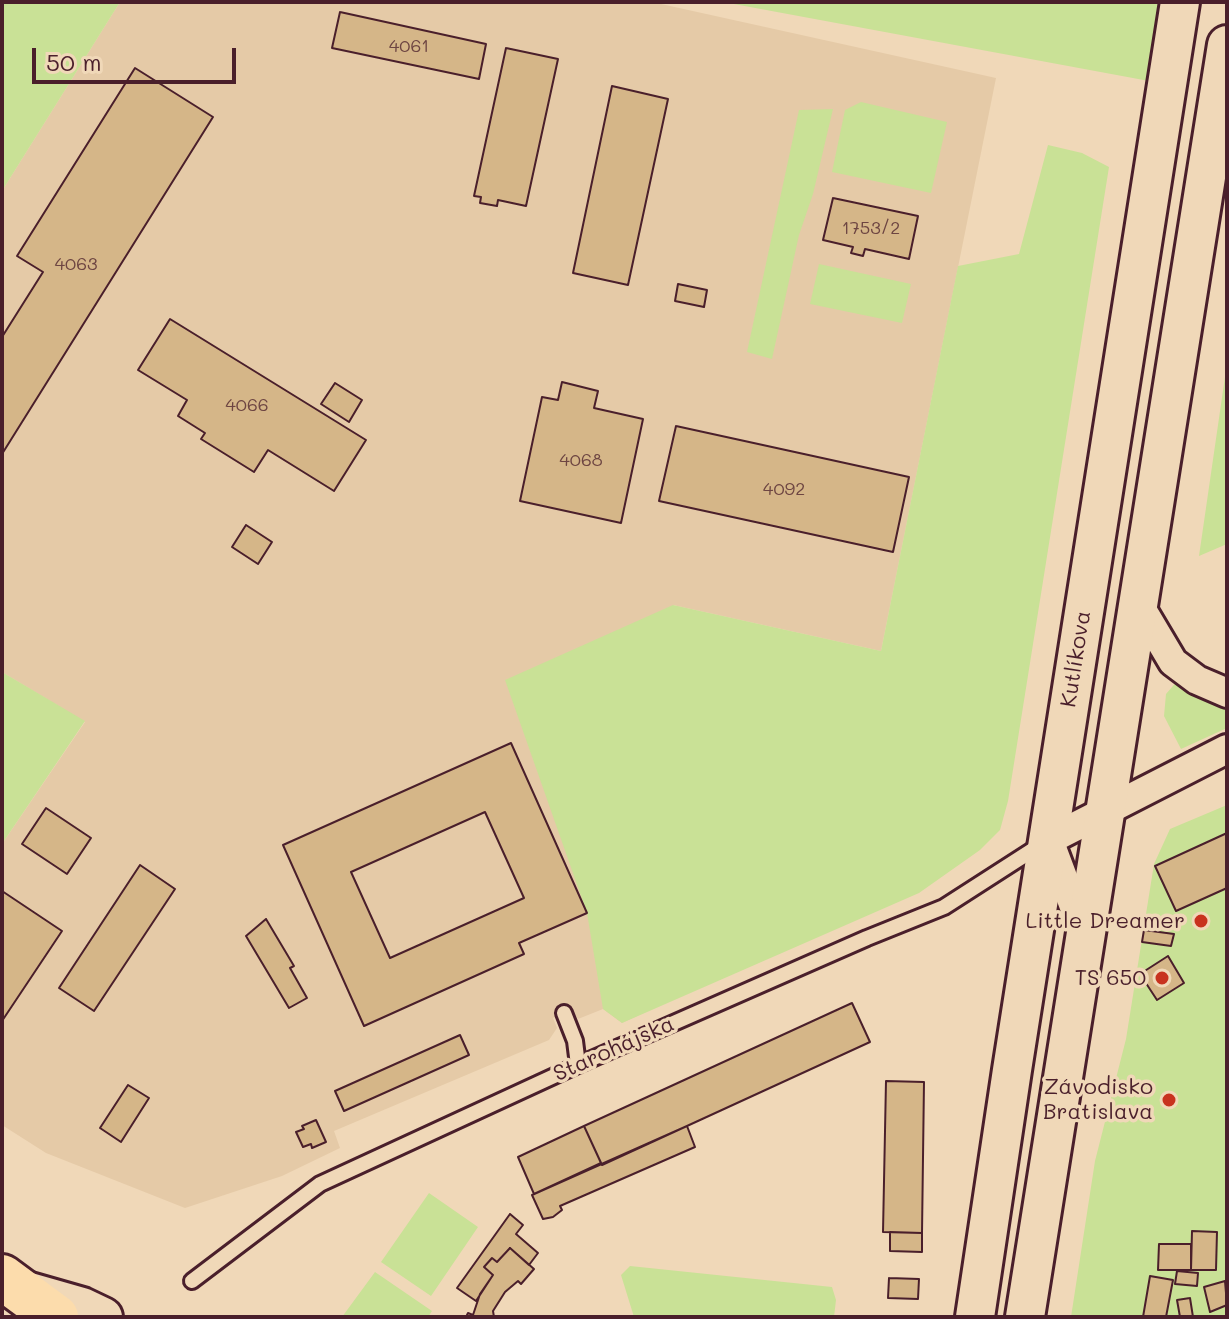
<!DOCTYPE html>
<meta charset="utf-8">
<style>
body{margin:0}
#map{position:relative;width:1229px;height:1319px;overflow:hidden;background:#f0d8b8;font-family:Mali,sans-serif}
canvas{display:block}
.frame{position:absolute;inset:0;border:4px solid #4a1f2b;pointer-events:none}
.scale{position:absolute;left:32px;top:48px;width:204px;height:36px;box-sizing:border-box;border:4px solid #4a1f2b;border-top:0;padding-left:10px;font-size:24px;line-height:28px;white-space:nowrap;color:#4a1f2b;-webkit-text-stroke:6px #f0d8b8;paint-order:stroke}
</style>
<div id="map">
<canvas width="1229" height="1319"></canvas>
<div class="frame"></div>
<div class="scale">50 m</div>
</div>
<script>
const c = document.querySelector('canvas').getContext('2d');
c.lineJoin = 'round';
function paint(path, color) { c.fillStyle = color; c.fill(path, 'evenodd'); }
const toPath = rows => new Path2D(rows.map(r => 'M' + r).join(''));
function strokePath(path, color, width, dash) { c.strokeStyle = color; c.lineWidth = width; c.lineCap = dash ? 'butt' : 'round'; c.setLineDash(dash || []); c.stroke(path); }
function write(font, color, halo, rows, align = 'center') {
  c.font = font + ' Mali,sans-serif'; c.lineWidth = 7; c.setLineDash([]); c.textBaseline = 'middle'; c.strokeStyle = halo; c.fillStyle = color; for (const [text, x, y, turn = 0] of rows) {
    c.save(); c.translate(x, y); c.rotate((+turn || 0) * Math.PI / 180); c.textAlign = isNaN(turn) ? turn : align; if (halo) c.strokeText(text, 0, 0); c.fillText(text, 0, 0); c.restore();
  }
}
const built = toPath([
 [120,2,652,2,996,78,881,651,673,605,654,1008,622,1023,603,1009,578,1019,572,1009,553,1018,557,1028,549,1040,334,1131,340,1148,282,1176,185,1208,46,1153,2,1125,2,844,85,722,2,672,2,191]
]);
const green = toPath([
 [2,2,120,2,2,191],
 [723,2,1162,2,1149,81],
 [861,102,947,122,931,193,832,172,845,110],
 [833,109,813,194,799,235,772,359,747,352,799,110],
 [1048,145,1082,153,1109,167,1008,801,1000,830,980,850,919,893,622,1023,603,1009,587,913,505,680,673,605,881,651,958,266,1019,254],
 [819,264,911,284,902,323,810,304],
 [1227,363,1227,544,1199,556],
 [2,672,85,721,2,844],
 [1179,679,1227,704,1227,728,1181,749,1164,716,1166,694],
 [1227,805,1227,1317,1071,1317,1095,1161,1126,1039,1154,864,1170,829],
 [429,1193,478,1227,431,1296,381,1262],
 [630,1266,832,1287,836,1300,834,1317,634,1317,621,1275],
 [375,1272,432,1311,428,1317,342,1317]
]);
const building = toPath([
 [340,12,486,44,479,79,332,48,340,12],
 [506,48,558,59,526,206,498,200,497,206,480,203,481,197,474,196,506,48],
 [135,68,213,117,2,454,2,337,43,272,17,256,135,68],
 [612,86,668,99,628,285,573,273,612,86],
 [833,198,918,216,909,259,865,249,863,256,851,253,853,247,823,240,833,198],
 [678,284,707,290,704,307,675,301,678,284],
 [170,319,366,440,334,491,268,450,254,472,201,439,205,433,178,416,187,400,138,370,170,319],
 [562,382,598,391,594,408,643,419,621,523,520,501,542,397,558,400,562,382],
 [335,383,362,400,349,422,321,404,335,383],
 [676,426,909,477,893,552,659,501,676,426],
 [246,525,272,542,258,564,232,547,246,525],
 [511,743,587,913,519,943,524,954,364,1026,283,845,511,743],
 [485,812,524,898,390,958,351,872,485,812],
 [46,808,91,838,67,874,22,844,46,808],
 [1227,833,1227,888,1176,911,1155,866,1227,833],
 [140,865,175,889,94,1011,59,988,140,865],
 [2,891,62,931,2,1021,2,891],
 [266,919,294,966,290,968,307,998,289,1008,246,936,266,919],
 [1144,930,1174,934,1171,946,1142,942,1144,930],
 [1168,956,1184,983,1157,1000,1140,974,1168,956],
 [852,1003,870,1042,602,1165,584,1126,852,1003],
 [460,1035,469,1055,344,1111,335,1091,460,1035],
 [886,1081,924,1082,922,1233,883,1232,886,1081],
 [128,1085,149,1098,121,1142,100,1128,128,1085],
 [316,1120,326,1142,312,1148,311,1144,303,1147,296,1132,304,1129,302,1126,316,1120],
 [584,1126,601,1163,534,1194,518,1157,584,1126],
 [687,1126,695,1147,560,1206,562,1210,553,1217,543,1219,532,1195,687,1126],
 [510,1214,523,1225,516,1234,538,1253,529,1265,510,1248,497,1262,492,1258,484,1267,493,1275,476,1301,457,1288,510,1214],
 [1192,1231,1217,1232,1216,1270,1191,1270,1192,1231],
 [890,1232,922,1233,922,1252,890,1251,890,1232],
 [1159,1244,1191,1244,1191,1270,1158,1270,1159,1244],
 [510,1248,534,1269,521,1284,518,1281,505,1292,493,1311,494,1317,466,1317,468,1313,473,1315,480,1294,493,1275,484,1267,492,1258,497,1262,510,1248],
 [1177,1271,1198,1273,1197,1286,1175,1284,1177,1271],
 [1150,1276,1173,1280,1166,1317,1143,1317,1150,1276],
 [889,1278,919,1279,918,1299,888,1298,889,1278],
 [1225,1281,1227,1305,1210,1312,1204,1287,1225,1281],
 [1190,1298,1193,1317,1180,1317,1177,1300,1190,1298]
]);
const lane = toPath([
 [564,1013,575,1041,578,1065],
 [192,1281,320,1184,578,1065,867,938,944,907,1042,844]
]);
const street = toPath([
 [1138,603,1173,662,1197,680,1227,693],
 [1085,936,1049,840,1227,749]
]);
const secondary = toPath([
 [26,1291,82,1307,103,1317],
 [975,1317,1012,1070,1180,2],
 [1025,1317,1227,45]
]);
const primary = toPath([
 [2,1277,56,1317]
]);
const markers = [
 [1201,921,8,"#c8321e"],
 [1162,978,8,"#c8321e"],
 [1169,1100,8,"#c8321e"]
];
const numberNames = [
 ["4061",409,46],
 ["1753/2",871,228],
 ["4063",76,264],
 ["4066",247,405],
 ["4068",581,460],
 ["4092",784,489]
];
const streetNames = [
 ["Kutlíkova",1076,659,-81],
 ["Starohájska",614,1049,-24]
];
const poiNames = [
 ["Little Dreamer",1185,921],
 ["TS 650",1146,978],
 ["Závodisko",1153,1087],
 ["Bratislava",1153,1112]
];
paint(built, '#e5caa7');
paint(green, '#c9e196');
paint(building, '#d5b688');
strokePath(building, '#4a1f2b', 2);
strokePath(lane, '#4a1f2b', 20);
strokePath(street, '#4a1f2b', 34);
strokePath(secondary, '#4a1f2b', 44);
strokePath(primary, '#4a1f2b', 50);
strokePath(lane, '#f0d8b8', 14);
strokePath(street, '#f0d8b8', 28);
strokePath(secondary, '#f0d8b8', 38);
strokePath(primary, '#fcdcac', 44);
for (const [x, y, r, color] of markers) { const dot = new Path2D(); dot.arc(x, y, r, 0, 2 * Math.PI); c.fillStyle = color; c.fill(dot); strokePath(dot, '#f0d8b8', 3); }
write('18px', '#6d4542', null, numberNames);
write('22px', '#4a1f2b', '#f0d8b8', streetNames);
write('22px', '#4a1f2b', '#f0d8b8', poiNames, 'right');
</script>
